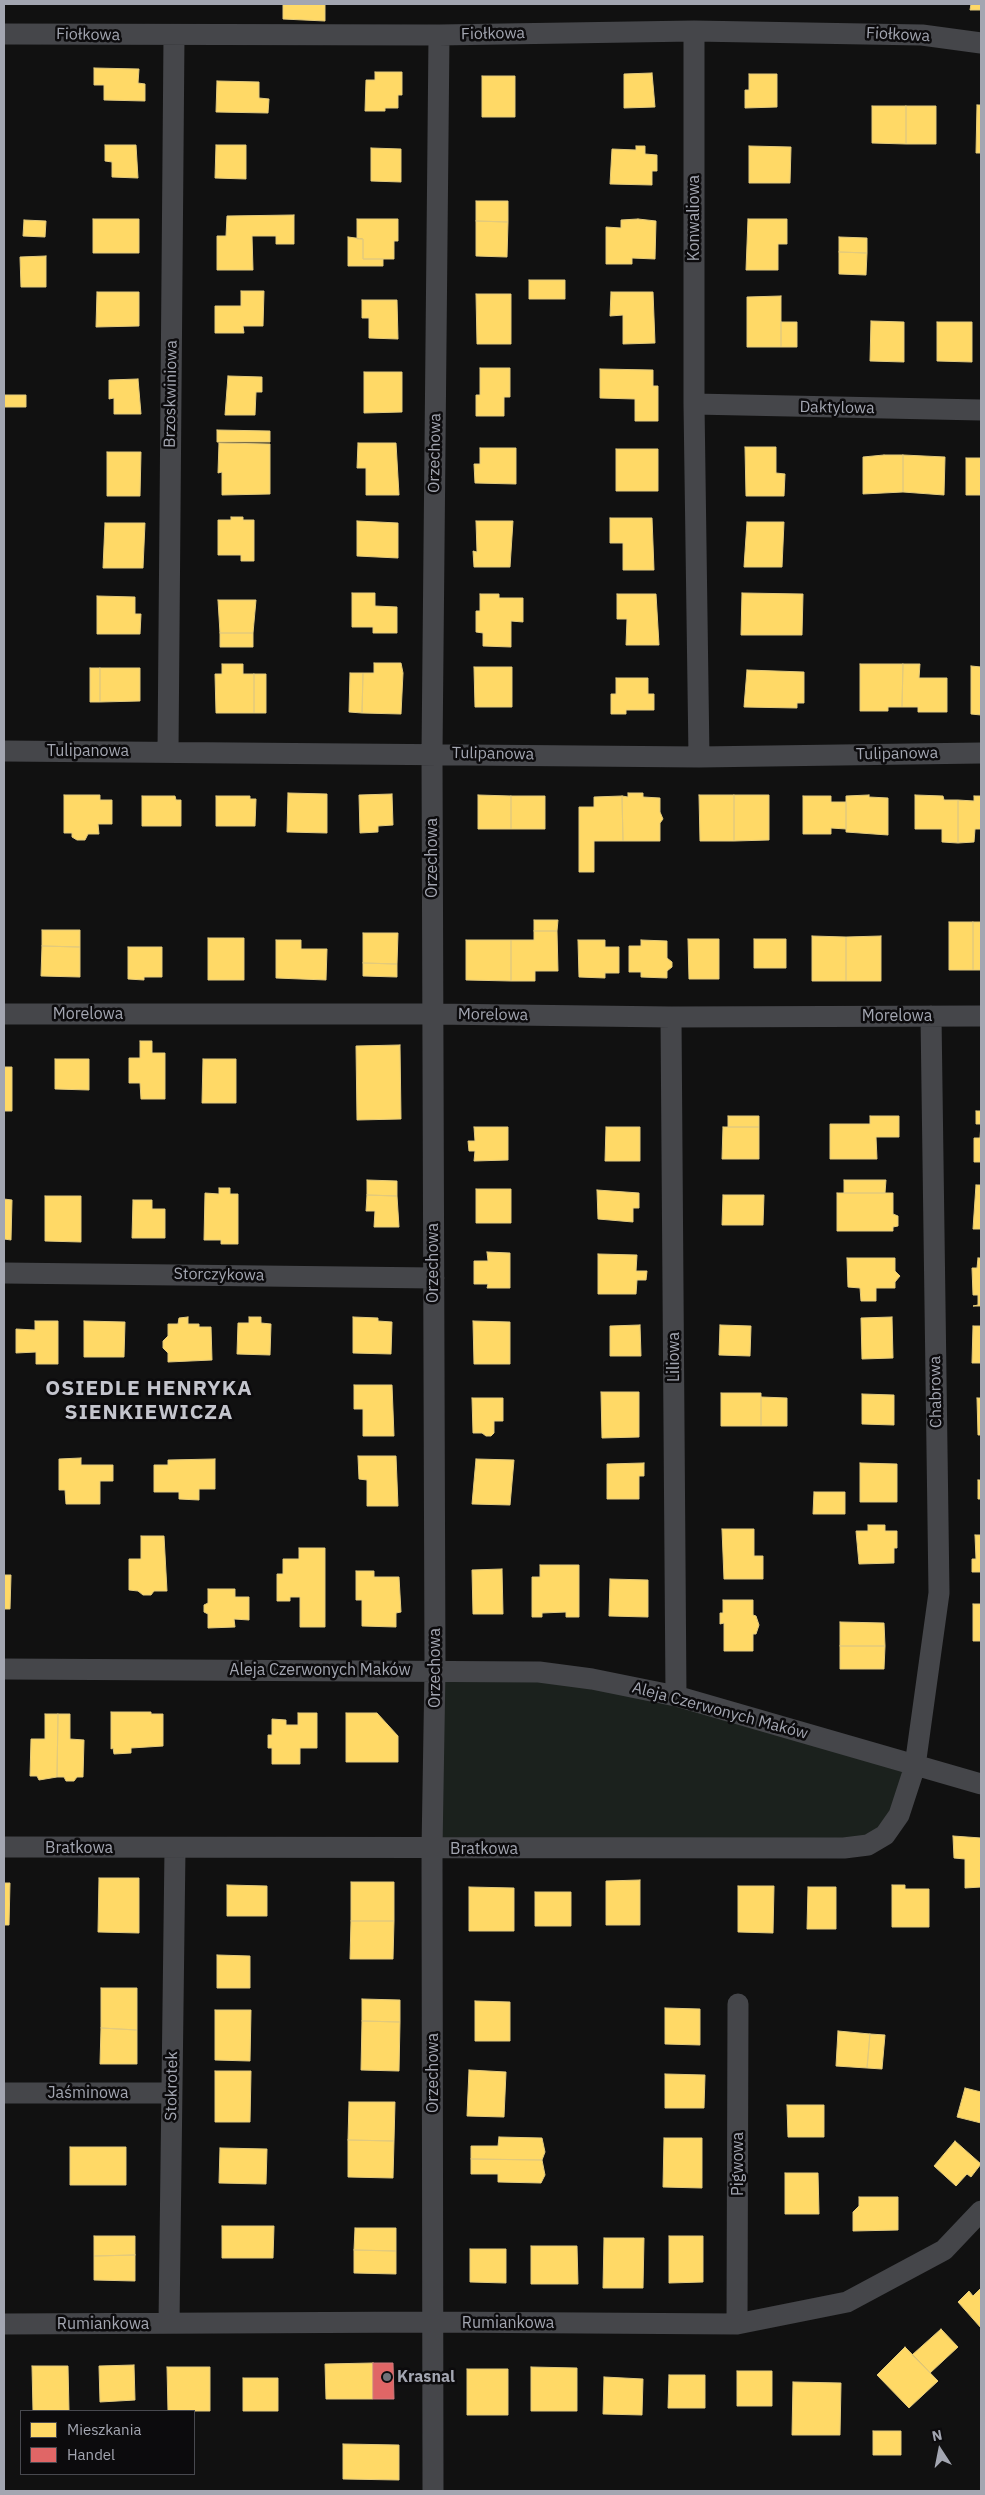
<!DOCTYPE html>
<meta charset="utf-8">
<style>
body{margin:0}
#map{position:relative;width:985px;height:2495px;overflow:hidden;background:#111;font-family:"IBM Plex Sans",sans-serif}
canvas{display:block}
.frame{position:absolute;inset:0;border:5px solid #a3a6b1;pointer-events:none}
.legend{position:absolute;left:20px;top:2410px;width:175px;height:65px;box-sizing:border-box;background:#0c0b0d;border:1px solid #48494f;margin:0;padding:6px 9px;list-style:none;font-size:15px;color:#a3a6b1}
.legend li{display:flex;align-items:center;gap:10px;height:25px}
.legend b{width:25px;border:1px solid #48494f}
.north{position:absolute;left:915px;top:2425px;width:50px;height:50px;-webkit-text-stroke:4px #0c0b0d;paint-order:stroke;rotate:349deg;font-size:14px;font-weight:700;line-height:20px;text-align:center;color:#a3a6b1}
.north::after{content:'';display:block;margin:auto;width:18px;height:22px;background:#a3a6b1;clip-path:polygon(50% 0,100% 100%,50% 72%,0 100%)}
</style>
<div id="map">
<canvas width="985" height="2495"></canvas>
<div class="frame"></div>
<ul class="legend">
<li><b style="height:14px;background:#ffd966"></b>Mieszkania</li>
<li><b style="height:14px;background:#e06666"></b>Handel</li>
</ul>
<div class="north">N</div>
</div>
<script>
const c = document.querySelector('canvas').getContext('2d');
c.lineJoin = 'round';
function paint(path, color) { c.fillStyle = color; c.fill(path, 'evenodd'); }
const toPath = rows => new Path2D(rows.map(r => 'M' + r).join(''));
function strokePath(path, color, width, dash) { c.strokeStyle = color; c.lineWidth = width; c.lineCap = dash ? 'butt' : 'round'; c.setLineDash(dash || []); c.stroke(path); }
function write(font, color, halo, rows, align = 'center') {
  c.font = font + ' "IBM Plex Sans",sans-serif'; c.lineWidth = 5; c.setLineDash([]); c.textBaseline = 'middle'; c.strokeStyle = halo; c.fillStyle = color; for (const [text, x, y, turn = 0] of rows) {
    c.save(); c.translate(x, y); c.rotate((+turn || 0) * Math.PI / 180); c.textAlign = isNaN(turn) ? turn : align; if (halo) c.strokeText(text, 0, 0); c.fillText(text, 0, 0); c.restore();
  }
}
const green = toPath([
 [436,1671,540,1673,676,1699,912,1768,897,1814,868,1844,433,1848]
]);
const homes = toPath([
 [283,4,325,4,325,21,283,19,283,4],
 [971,4,981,4,981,10,970,10,971,4],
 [94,68,139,69,138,83,145,84,145,101,104,100,104,85,94,85,94,68],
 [375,72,402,72,402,95,398,95,398,108,385,108,385,111,365,111,366,80,375,80,375,72],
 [652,73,655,107,624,108,624,74,652,73],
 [749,74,777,74,777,107,745,108,745,90,749,90,749,74],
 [482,76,515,76,515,117,482,117,482,76],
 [217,81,259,82,259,98,269,99,268,113,216,112,217,81],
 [977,105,981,105,981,153,976,153,977,105],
 [872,106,906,106,906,144,872,143,872,106],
 [906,106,936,106,936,144,906,144,906,106],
 [105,145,136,145,138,178,112,177,112,162,105,161,105,145],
 [216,145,246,145,246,179,215,178,216,145],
 [636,146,645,146,645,154,657,155,657,171,652,171,652,185,610,184,612,149,636,150,636,146],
 [749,146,791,147,790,183,749,183,749,146],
 [371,148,401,149,401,182,371,181,371,148],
 [476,201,508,201,508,222,476,221,476,201],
 [294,215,294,244,276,244,276,236,252,236,253,270,217,270,217,236,226,236,227,216,294,215],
 [93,219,139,219,139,253,93,253,93,219],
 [357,219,398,219,398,241,394,241,394,259,363,259,363,239,357,239,357,219],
 [638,219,656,221,655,259,632,258,632,264,606,264,606,227,621,228,621,220,638,219],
 [748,219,787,219,787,244,778,244,778,270,746,270,748,219],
 [24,220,46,221,45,237,23,236,24,220],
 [476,221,508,222,507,257,476,256,476,221],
 [348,237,363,239,363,259,383,259,383,266,348,266,348,237],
 [839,237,867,238,867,253,839,252,839,237],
 [839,252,867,253,866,275,839,274,839,252],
 [46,256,46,287,21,287,20,257,46,256],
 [529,280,565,280,565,299,529,299,529,280],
 [241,291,264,291,263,326,243,326,244,333,215,333,215,306,241,306,241,291],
 [97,292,139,292,139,326,96,327,97,292],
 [611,292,653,292,655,343,623,344,623,315,610,316,611,292],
 [476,294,511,294,511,344,477,344,476,294],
 [781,296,781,347,747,347,747,297,781,296],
 [362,300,397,300,398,339,369,338,369,318,362,318,362,300],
 [871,321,904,322,904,362,870,361,871,321],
 [781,322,797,322,797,347,781,347,781,322],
 [937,322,972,322,972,362,937,361,937,322],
 [480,368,510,368,510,397,504,397,504,416,476,416,476,395,480,395,480,368],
 [600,369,653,370,653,386,658,386,658,421,635,421,635,399,600,398,600,369],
 [364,372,402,372,402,412,364,413,364,372],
 [228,376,262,377,262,392,256,392,255,415,225,415,228,376],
 [138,379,141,414,114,414,114,398,109,399,109,380,138,379],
 [4,395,26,395,26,407,4,407,4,395],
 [217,430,270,431,270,442,217,442,217,430],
 [219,443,270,444,270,494,222,495,222,472,218,473,219,443],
 [358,443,396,443,399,495,366,495,366,468,357,468,358,443],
 [745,447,776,447,776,473,785,474,784,496,746,496,745,447],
 [480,448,516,448,516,484,475,483,474,464,480,464,480,448],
 [616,449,658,449,658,491,616,491,616,449],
 [107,452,141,452,140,496,107,496,107,452],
 [884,455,903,455,903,492,863,494,863,457,884,455],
 [903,455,945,457,944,495,903,492,903,455],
 [966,458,981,458,981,495,966,495,966,458],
 [231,517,243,517,243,520,254,520,254,561,241,561,241,555,218,555,218,520,231,520,231,517],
 [610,518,652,518,654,570,623,570,623,543,610,543,610,518],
 [357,521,398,523,398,558,357,556,357,521],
 [476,521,513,521,510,567,474,567,473,551,477,552,476,521],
 [747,522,784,522,782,567,744,567,747,522],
 [105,523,145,523,143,568,103,568,105,523],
 [352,593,375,593,375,606,397,607,397,633,373,633,373,627,352,627,352,593],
 [742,593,803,594,802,635,741,635,742,593],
 [480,594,499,594,499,598,523,598,523,622,511,621,511,647,483,646,483,633,476,632,476,611,480,611,480,594],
 [617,594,656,594,659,645,626,645,627,619,617,619,617,594],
 [97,596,135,597,135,614,141,614,140,634,97,634,97,596],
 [218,600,256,600,253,633,220,633,218,600],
 [220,633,253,633,253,647,220,647,220,633],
 [374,663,401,663,403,673,401,714,362,713,363,673,374,673,374,663],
 [222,664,243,664,243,674,254,674,254,713,216,713,215,674,222,674,222,664],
 [860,664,903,664,902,707,888,707,888,711,860,711,860,664],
 [903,664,920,664,919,678,947,678,947,712,918,712,918,707,902,707,903,664],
 [971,666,981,667,981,715,971,714,971,666],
 [474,667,512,667,512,707,475,707,474,667],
 [90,668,100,668,100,702,90,702,90,668],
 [100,668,140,668,140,701,100,702,100,668],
 [747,670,804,672,804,703,797,703,797,708,744,707,747,670],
 [350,673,363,673,362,713,349,712,350,673],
 [254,674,266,674,266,713,254,713,254,674],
 [616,678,648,678,648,694,654,694,654,710,626,710,626,714,611,714,611,694,616,694,616,678],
 [288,793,327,794,327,833,287,832,288,793],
 [628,793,643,793,643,797,660,798,660,812,663,819,660,823,660,841,623,841,622,796,628,797,628,793],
 [392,794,393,825,378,826,378,832,360,833,359,795,392,794],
 [64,795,100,795,100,800,112,800,112,824,98,824,99,834,88,834,85,840,77,840,72,837,72,833,64,833,64,795],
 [478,795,511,796,511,829,478,829,478,795],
 [699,795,734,795,734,841,700,841,699,795],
 [734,795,769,795,769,840,734,841,734,795],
 [869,795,869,797,888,798,888,835,846,832,846,796,869,795],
 [915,795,943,796,944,800,958,800,958,843,942,842,942,829,915,829,915,795],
 [142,796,175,796,176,800,181,800,181,826,142,826,142,796],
 [216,796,250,796,250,799,256,799,255,826,216,826,216,796],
 [511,796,545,796,545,829,511,829,511,796],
 [622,796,623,841,594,841,594,872,579,872,579,807,594,807,594,797,622,796],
 [803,796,831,796,831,802,846,802,846,829,831,828,831,834,803,834,803,796],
 [974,796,981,796,981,829,975,829,974,842,958,843,958,800,974,801,974,796],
 [534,920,558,920,557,931,534,931,534,920],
 [949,922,973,922,973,970,949,970,949,922],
 [973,922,981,922,981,970,973,970,973,922],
 [42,930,80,930,80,947,42,946,42,930],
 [534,931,557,931,558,971,535,971,535,981,511,981,511,940,534,940,534,931],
 [363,933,398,933,397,964,363,963,363,933],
 [812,936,846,937,846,981,812,981,812,936],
 [881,936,881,981,846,981,846,937,881,936],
 [208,938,244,938,244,980,208,980,208,938],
 [688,939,719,939,719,979,689,979,688,939],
 [754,939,786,939,786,968,754,968,754,939],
 [276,940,301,940,301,949,327,949,326,980,276,978,276,940],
 [466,940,511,940,511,981,466,980,466,940],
 [578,940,605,940,605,947,619,947,619,973,605,973,605,978,579,977,578,940],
 [641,940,667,941,667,958,672,962,672,967,667,971,667,978,641,977,641,972,629,972,629,946,641,946,641,940],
 [42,946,80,947,80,977,41,976,42,946],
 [128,947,162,947,162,977,144,977,144,980,128,979,128,947],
 [363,963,397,964,397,977,363,976,363,963],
 [140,1041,152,1041,152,1053,165,1053,165,1099,141,1099,140,1083,129,1083,129,1058,140,1058,140,1041],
 [400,1045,401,1119,357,1120,356,1046,400,1045],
 [55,1059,89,1059,89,1090,55,1089,55,1059],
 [203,1059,236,1059,236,1103,202,1103,203,1059],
 [4,1067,12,1067,12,1111,4,1111,4,1067],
 [976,1111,981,1111,981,1162,974,1162,974,1138,980,1138,981,1124,976,1124,976,1111],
 [728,1116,759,1116,759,1127,728,1127,728,1116],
 [870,1116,899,1116,899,1137,876,1137,877,1159,830,1159,830,1124,870,1124,870,1116],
 [474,1127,508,1127,508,1160,474,1161,475,1151,469,1151,468,1141,475,1141,474,1127],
 [606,1127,640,1127,640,1161,605,1161,606,1127],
 [723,1127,759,1127,759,1159,722,1159,723,1127],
 [367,1180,397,1181,397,1196,367,1195,367,1180],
 [844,1180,886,1180,885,1193,844,1193,844,1180],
 [976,1185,981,1185,981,1229,973,1229,976,1185],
 [219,1188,230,1188,230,1194,238,1194,238,1244,221,1244,221,1240,204,1240,205,1193,219,1194,219,1188],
 [476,1189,511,1189,511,1223,476,1223,476,1189],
 [597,1190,639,1193,639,1208,633,1208,633,1222,598,1219,597,1190],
 [837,1193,893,1193,893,1214,898,1216,898,1226,893,1227,893,1231,837,1231,837,1193],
 [367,1195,397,1196,399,1227,374,1227,375,1211,366,1211,367,1195],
 [723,1195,764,1195,763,1225,722,1225,723,1195],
 [45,1196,81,1196,81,1242,45,1241,45,1196],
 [4,1199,12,1200,11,1240,4,1239,4,1199],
 [133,1200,152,1200,152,1209,165,1209,165,1238,132,1238,133,1200],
 [487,1252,510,1253,510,1288,487,1288,488,1284,474,1284,474,1261,488,1261,487,1252],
 [598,1254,637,1255,636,1271,647,1271,646,1280,637,1280,636,1294,598,1294,598,1254],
 [847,1258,895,1258,895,1271,900,1276,895,1282,895,1288,876,1288,876,1301,861,1301,860,1288,848,1287,847,1258],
 [978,1258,981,1258,981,1306,973,1306,978,1305,978,1295,973,1295,972,1268,977,1268,978,1258],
 [188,1317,188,1324,199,1324,199,1327,211,1327,212,1360,168,1362,168,1353,163,1348,163,1341,168,1336,168,1324,178,1324,179,1318,188,1317],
 [249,1317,261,1317,261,1323,271,1324,270,1355,237,1354,238,1323,249,1323,249,1317],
 [353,1317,378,1318,378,1321,392,1322,391,1354,353,1353,353,1317],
 [892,1317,893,1358,862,1359,861,1318,892,1317],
 [35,1321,58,1321,58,1364,36,1364,36,1352,16,1353,16,1329,35,1330,35,1321],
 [84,1321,125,1322,124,1357,84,1357,84,1321],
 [473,1321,510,1322,510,1364,474,1364,473,1321],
 [640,1325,641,1356,610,1356,610,1326,640,1325],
 [720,1325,751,1326,750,1356,719,1355,720,1325],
 [973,1326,981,1326,981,1363,972,1363,973,1326],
 [354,1385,392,1385,394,1436,363,1436,363,1409,354,1409,354,1385],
 [601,1392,639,1392,639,1437,602,1438,601,1392],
 [721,1393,761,1393,761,1426,721,1426,721,1393],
 [862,1394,894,1395,894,1425,862,1424,862,1394],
 [761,1397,787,1398,787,1426,761,1426,761,1397],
 [472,1398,503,1398,503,1421,494,1421,494,1433,491,1436,486,1436,482,1433,473,1433,472,1398],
 [977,1398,981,1398,981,1435,978,1435,977,1398],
 [358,1456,396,1456,398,1506,367,1506,367,1480,359,1479,358,1456],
 [81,1458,81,1465,113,1465,113,1481,100,1481,100,1504,66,1504,65,1490,59,1490,59,1459,81,1458],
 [215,1459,215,1489,199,1489,199,1500,179,1499,179,1492,154,1492,154,1465,168,1465,168,1460,215,1459],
 [476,1459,514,1460,510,1505,472,1504,476,1459],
 [644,1463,644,1476,639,1476,639,1499,607,1499,607,1464,644,1463],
 [860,1463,897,1464,897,1502,860,1502,860,1463],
 [978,1480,981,1480,981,1499,978,1499,978,1480],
 [814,1492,845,1492,845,1514,813,1514,814,1492],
 [868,1525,885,1525,885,1531,897,1531,897,1548,894,1548,894,1563,859,1564,856,1531,868,1531,868,1525],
 [722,1529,754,1529,754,1556,763,1556,763,1579,724,1579,722,1529],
 [975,1535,981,1535,981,1572,972,1572,972,1559,976,1559,975,1535],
 [141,1536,164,1536,167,1591,154,1591,151,1595,143,1595,138,1591,129,1590,129,1559,141,1559,141,1536],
 [299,1548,325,1548,325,1627,300,1627,300,1597,290,1597,290,1601,277,1601,277,1574,283,1574,283,1559,299,1559,299,1548],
 [540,1565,579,1565,579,1617,566,1617,566,1612,542,1613,542,1617,532,1617,532,1577,540,1577,540,1565],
 [502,1569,503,1614,473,1614,472,1570,502,1569],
 [356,1571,374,1571,374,1577,399,1577,401,1612,396,1613,396,1627,362,1626,362,1600,356,1600,356,1571],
 [4,1575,11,1575,10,1609,4,1609,4,1575],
 [610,1579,648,1580,648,1617,609,1616,610,1579],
 [208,1589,235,1589,235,1597,249,1597,249,1620,234,1619,235,1627,208,1628,208,1614,204,1612,204,1605,208,1603,208,1589],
 [723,1600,753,1600,753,1615,756,1616,759,1625,756,1634,753,1634,753,1651,724,1651,724,1623,720,1624,720,1613,723,1613,723,1600],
 [973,1604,981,1604,981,1641,973,1641,973,1604],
 [840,1622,884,1623,885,1646,840,1646,840,1622],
 [840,1646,885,1646,884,1669,840,1669,840,1646],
 [111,1712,151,1712,151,1714,163,1714,163,1746,131,1748,131,1753,114,1754,113,1748,111,1749,111,1712],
 [298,1713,317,1713,317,1748,300,1748,300,1764,272,1764,272,1748,268,1748,268,1735,272,1735,272,1719,286,1720,286,1725,298,1725,298,1713],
 [346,1713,377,1713,398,1736,398,1762,346,1762,346,1713],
 [45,1714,58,1714,57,1777,39,1780,37,1776,30,1776,31,1739,45,1739,45,1714],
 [58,1714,70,1714,70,1739,84,1740,83,1777,77,1777,74,1781,66,1781,64,1777,57,1777,58,1714],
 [953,1836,981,1838,981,1887,965,1888,965,1859,954,1858,953,1836],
 [99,1878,139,1878,139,1933,98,1932,99,1878],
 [640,1880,640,1925,606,1925,606,1881,640,1880],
 [351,1882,394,1882,394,1921,351,1921,351,1882],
 [4,1883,10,1883,9,1925,4,1925,4,1883],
 [227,1885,267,1886,267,1916,227,1916,227,1885],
 [892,1885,905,1885,905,1889,929,1889,929,1927,892,1927,892,1885],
 [738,1886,774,1886,773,1933,738,1932,738,1886],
 [469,1887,514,1888,514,1931,469,1931,469,1887],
 [808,1887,836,1887,836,1929,807,1929,808,1887],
 [535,1892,571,1892,571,1926,535,1926,535,1892],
 [351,1921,394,1921,393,1959,350,1959,351,1921],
 [217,1955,250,1956,250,1988,217,1988,217,1955],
 [101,1988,137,1988,137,2030,101,2028,101,1988],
 [362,1999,400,2000,400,2022,362,2021,362,1999],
 [475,2001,510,2002,510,2041,475,2041,475,2001],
 [665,2008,700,2009,700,2045,665,2044,665,2008],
 [215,2010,251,2010,250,2061,215,2060,215,2010],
 [362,2021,400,2022,399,2071,361,2070,362,2021],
 [101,2028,137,2030,137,2064,100,2064,101,2028],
 [838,2031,870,2034,867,2068,836,2066,838,2031],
 [870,2034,885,2035,882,2069,867,2068,870,2034],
 [469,2070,506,2072,504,2117,467,2116,469,2070],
 [215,2071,251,2071,250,2122,215,2122,215,2071],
 [665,2074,705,2075,704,2108,665,2108,665,2074],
 [965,2088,981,2092,981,2123,957,2117,965,2088],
 [349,2102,395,2102,394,2141,348,2140,349,2102],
 [787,2105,824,2105,824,2137,788,2137,787,2105],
 [499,2137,542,2138,545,2152,542,2160,471,2159,471,2146,498,2146,499,2137],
 [664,2138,702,2138,702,2188,663,2187,664,2138],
 [348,2140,394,2141,393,2178,348,2177,348,2140],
 [955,2141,981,2164,971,2177,967,2174,956,2186,934,2166,955,2141],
 [70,2147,126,2147,126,2185,70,2185,70,2147],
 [220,2148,267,2149,266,2184,219,2183,220,2148],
 [471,2159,542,2160,545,2175,541,2183,498,2182,498,2174,471,2174,471,2159],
 [785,2173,818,2173,819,2214,785,2214,785,2173],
 [859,2197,898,2197,898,2230,853,2231,853,2212,859,2206,859,2197],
 [222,2226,274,2226,273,2258,222,2258,222,2226],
 [355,2228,396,2228,396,2251,354,2250,355,2228],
 [94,2236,135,2236,135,2255,94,2256,94,2236],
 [669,2236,703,2236,703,2282,669,2283,669,2236],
 [604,2238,644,2238,643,2288,603,2288,604,2238],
 [531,2246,577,2246,578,2284,531,2284,531,2246],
 [470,2249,506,2249,506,2283,470,2282,470,2249],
 [354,2250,396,2251,396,2274,354,2273,354,2250],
 [135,2255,135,2281,94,2280,94,2256,135,2255],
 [981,2288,981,2328,958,2302,969,2291,973,2296,981,2288],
 [941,2329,958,2347,930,2373,912,2355,941,2329],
 [905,2347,938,2381,909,2408,877,2375,905,2347],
 [373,2363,373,2399,326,2399,325,2364,373,2363],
 [134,2365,135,2400,100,2402,99,2366,134,2365],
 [32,2366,68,2366,69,2411,33,2411,32,2366],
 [167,2367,210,2367,210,2411,168,2411,167,2367],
 [531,2367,577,2368,577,2411,531,2411,531,2367],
 [467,2369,508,2369,508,2415,467,2415,467,2369],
 [737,2371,772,2371,772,2406,737,2406,737,2371],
 [669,2375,705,2375,705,2408,668,2408,669,2375],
 [604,2377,643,2379,642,2415,603,2414,604,2377],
 [243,2378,278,2378,278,2411,243,2411,243,2378],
 [793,2382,841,2383,840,2435,792,2435,793,2382],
 [873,2431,901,2431,901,2455,873,2455,873,2431],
 [343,2444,399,2445,399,2480,343,2479,343,2444]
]);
const shops = toPath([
 [373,2363,393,2363,394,2399,373,2399,373,2363]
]);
const street = toPath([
 [694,31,694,404,699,757],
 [4,34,439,35,694,31,922,35,981,43],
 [694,404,981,410],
 [4,751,699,757,981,753],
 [168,752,174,36],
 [4,1014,433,1014,671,1017,981,1016],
 [671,1017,676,1696],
 [4,1273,434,1278],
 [4,1669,539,1672,592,1679,676,1696,981,1784],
 [4,1847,844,1848,868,1845,885,1835,899,1815,915,1766,939,1593,931,1016],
 [4,2093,172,2093],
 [169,2323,175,1849],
 [4,2324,433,2322,737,2324,847,2302,944,2250,981,2211],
 [737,2324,738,2004],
 [433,2491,432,1849,435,1670,432,754,439,35]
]);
const markers = [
 [387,2377,5,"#707279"]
];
const streetNames = [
 ["Fiołkowa",493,34,-1],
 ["Fiołkowa",88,35,1],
 ["Fiołkowa",898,35,3],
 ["Konwaliowa",694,218,-90],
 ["Brzoskwiniowa",171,394,-89],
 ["Daktylowa",837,408,1],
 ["Orzechowa",435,453,-89],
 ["Tulipanowa",88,751],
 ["Tulipanowa",493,754,1],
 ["Tulipanowa",897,754,-1],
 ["Orzechowa",432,858,-90],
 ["Morelowa",88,1014],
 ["Morelowa",493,1015,1],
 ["Morelowa",897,1016],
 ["Orzechowa",433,1263,-90],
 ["Storczykowa",219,1275,1],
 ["Liliowa",674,1357,-90],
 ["Chabrowa",936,1392,-91],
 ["Orzechowa",435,1668,-90],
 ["Aleja Czerwonych Maków",320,1670],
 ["Aleja Czerwonych Maków",720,1711,15],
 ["Bratkowa",79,1848],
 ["Bratkowa",484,1849],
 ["Orzechowa",433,2073,-90],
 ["Stokrotek",172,2086,-89],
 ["Jaśminowa",88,2093],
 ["Pigwowa",738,2164,-90],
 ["Rumiankowa",508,2323],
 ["Rumiankowa",103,2324]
];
const poiNames = [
 ["Krasnal",397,2377]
];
const districtNames = [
 ["OSIEDLE HENRYKA",149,1389],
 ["SIENKIEWICZA",149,1413]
];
paint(green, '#1b211d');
paint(homes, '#ffd966');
strokePath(homes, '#e3ca7c', 1);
paint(shops, '#e06666');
strokePath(shops, '#ce797c', 1);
strokePath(street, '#45464a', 21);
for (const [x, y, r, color] of markers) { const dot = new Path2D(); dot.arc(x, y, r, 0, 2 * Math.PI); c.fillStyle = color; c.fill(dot); strokePath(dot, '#0c0b0d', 2); }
write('16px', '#a3a6b1', '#0c0b0d', streetNames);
write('bold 16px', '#a3a6b1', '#0c0b0d', poiNames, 'left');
c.letterSpacing = '1px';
write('bold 21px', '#c4c5cd', '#0c0b0d', districtNames);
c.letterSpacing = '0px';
</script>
